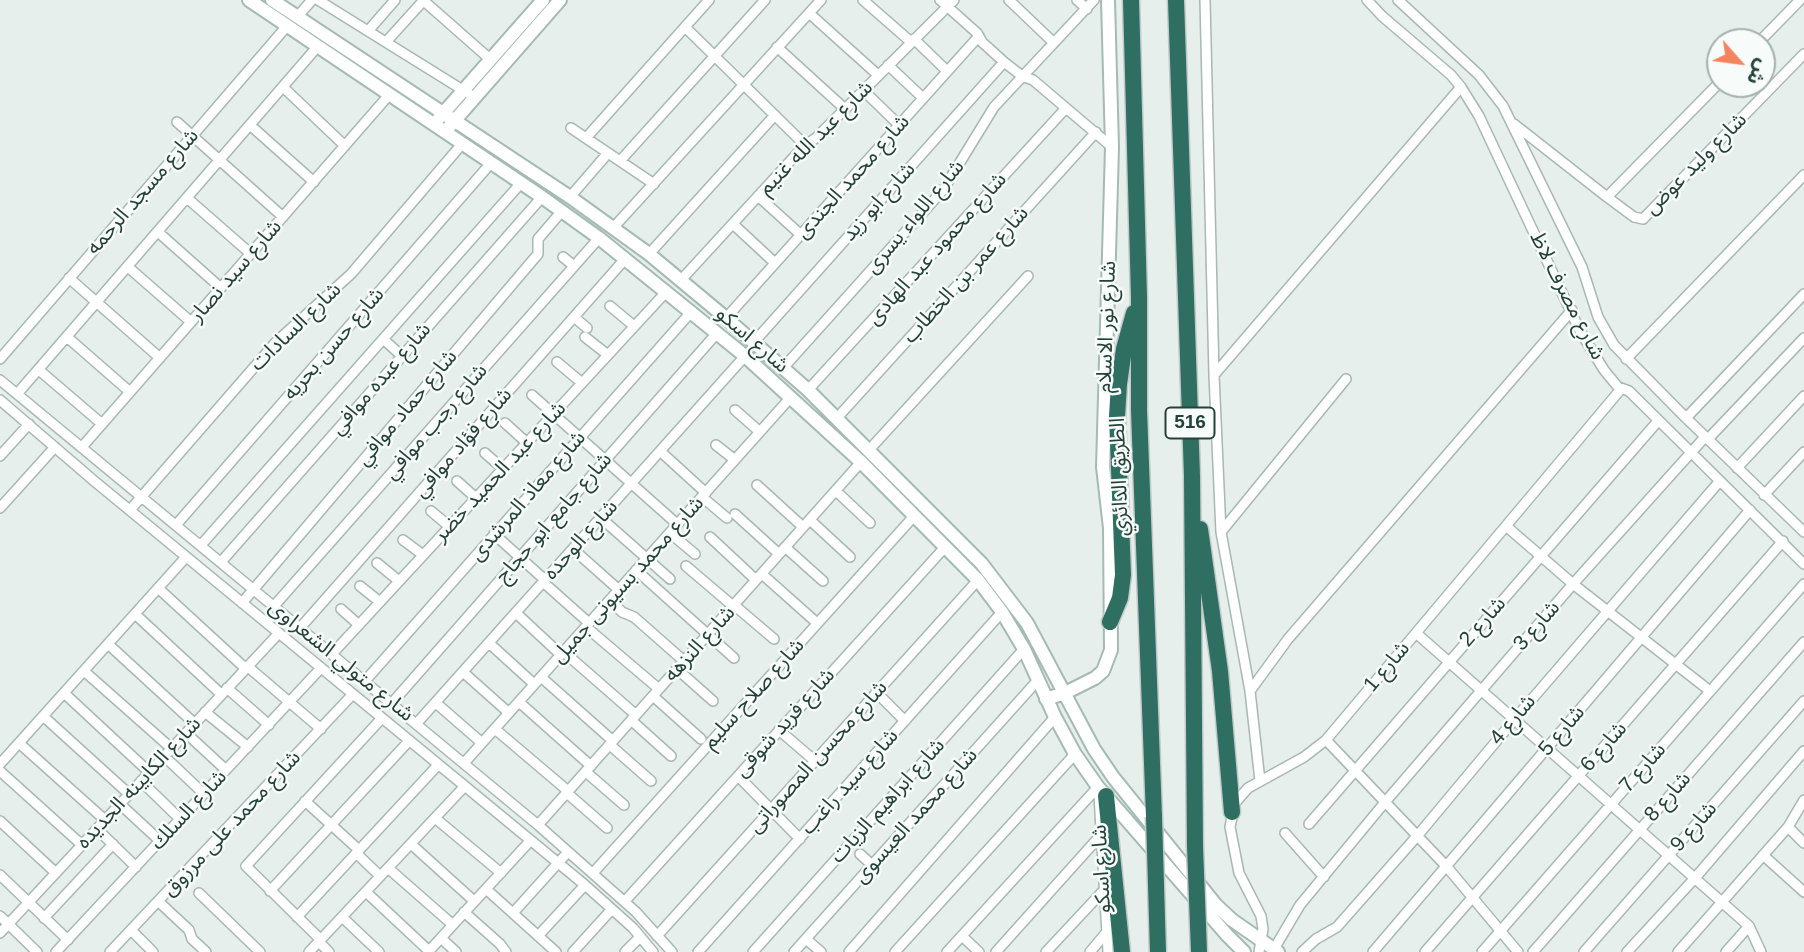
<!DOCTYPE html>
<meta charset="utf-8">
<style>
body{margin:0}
#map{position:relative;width:1804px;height:952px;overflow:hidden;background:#e6efeb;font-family:Helvetica,"Noto Sans Arabic",sans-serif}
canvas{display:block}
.north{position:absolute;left:1706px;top:28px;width:70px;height:70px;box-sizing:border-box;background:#f7fbf9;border:2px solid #a3b1ad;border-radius:50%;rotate:118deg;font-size:19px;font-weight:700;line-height:28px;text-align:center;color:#24423a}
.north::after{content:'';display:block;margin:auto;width:24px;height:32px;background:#f4845f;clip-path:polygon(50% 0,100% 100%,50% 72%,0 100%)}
</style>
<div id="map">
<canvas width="1804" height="952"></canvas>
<div class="north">ش</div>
</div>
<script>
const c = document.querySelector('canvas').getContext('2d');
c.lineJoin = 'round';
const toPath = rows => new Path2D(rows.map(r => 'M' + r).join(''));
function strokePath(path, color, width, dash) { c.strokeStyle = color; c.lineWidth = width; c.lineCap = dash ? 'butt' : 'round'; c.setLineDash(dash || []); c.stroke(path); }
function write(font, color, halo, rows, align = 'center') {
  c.font = font + ' Helvetica,"Noto Sans Arabic",sans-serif'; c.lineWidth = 5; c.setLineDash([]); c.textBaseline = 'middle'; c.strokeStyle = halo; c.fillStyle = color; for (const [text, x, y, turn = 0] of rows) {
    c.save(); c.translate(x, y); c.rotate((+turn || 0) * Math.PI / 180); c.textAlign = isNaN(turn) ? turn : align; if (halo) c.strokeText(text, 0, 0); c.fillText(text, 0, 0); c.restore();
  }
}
const street = toPath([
 [318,0,474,97],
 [863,0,911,42],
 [940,0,977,33,982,42,1004,62,1022,76,1033,80,1112,147],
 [1009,0,1054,43],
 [1077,0,1087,9],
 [1205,0,1214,375,1221,532,1250,691,1260,781],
 [1367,0,1382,16,1451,75,1461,87,1479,116,1580,331,1604,370,1618,387,1629,391,1804,564],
 [1398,0,1479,75,1503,106,1582,267,1598,317,1614,345,1686,418,1804,532],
 [424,1,491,60],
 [809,13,878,75],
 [297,17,312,0],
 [685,27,805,145],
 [368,31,395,0],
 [914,39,947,71],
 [386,42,424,0],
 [1759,42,1800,0],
 [777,47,845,109],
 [888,65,923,98],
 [283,87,345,146],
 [863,90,899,125],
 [177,122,283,217],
 [1514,124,1607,197,1634,217,1643,219,1804,54],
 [250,125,314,182],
 [571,128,654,184],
 [586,138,709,0],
 [620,161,765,0],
 [758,196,801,235],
 [570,197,608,153],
 [1607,197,1720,82],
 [187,198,251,254],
 [733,224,775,263],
 [613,228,821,0],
 [158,232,221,288],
 [649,254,775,115],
 [563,257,574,266],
 [128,267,191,322],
 [69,278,160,358],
 [681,280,805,145,816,138,954,0],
 [610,306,634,326],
 [574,317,587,328],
 [726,318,979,36],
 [67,337,130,392],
 [585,337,608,355],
 [383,339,402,356],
 [754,342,1004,62],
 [0,359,287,26],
 [1626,359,1804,175],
 [557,362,582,383],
 [784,367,943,190,994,107,1094,0],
 [39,370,102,424],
 [1214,375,1461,87],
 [0,380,538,825,636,912,672,952],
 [808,390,1066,108],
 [17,394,318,46],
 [532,395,677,524],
 [0,400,93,480,585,885,633,928,653,952],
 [735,410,760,432],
 [837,418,1096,132],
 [1686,418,1804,294],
 [505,423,527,443],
 [1708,439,1804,338],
 [716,445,735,460],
 [82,447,389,95],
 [869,450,1028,276],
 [660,451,706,493],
 [485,453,503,469],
 [0,456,29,424],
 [1737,468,1804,396],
 [457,481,476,498],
 [757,485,803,527],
 [836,491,870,523],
 [1764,495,1804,452],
 [702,497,727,518],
 [0,508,55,447],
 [130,510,276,342,351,274,462,144],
 [431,511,450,527],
 [735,514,779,554],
 [601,518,670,579],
 [810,520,850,557],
 [176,525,491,163],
 [1506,526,1573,584,1710,691],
 [1221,532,1346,379],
 [670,533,695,554],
 [494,534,545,580],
 [710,537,756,580],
 [403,540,423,555],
 [201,545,521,183],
 [785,547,823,581],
 [573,549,619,590],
 [221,562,542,197],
 [377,563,399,581],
 [686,566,733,606],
 [636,570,734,658],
 [762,574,817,623],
 [543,582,589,623],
 [360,586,380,602],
 [158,588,245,668],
 [610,600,622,612,634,617,684,661],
 [242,603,538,254,538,239,562,211],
 [734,605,774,639],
 [274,606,599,238],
 [341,609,359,625],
 [516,613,561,655],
 [135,614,221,694],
 [586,627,659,689],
 [300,628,625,259],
 [1416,633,1749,926,1761,952],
 [489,643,534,684],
 [108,644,194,723],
 [564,652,636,715],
 [332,654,667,291],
 [247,666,321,729],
 [677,669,713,701],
 [84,671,171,748],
 [463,672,509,713],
 [541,677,613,741],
 [365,681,692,311],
 [227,688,269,725],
 [1250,691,1288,639,1572,310],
 [876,692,905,721],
 [64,693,149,772],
 [653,696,701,739],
 [519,702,591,766],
 [392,703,717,333],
 [436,703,482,743],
 [205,712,248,747],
 [43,716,129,794],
 [631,720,671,756],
 [417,723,745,356],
 [495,729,568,791],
 [779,730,815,761],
 [186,733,226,770],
 [1326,740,1447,867,1518,952],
 [19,743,105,820],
 [610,745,651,781],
 [164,756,204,794],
 [465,762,791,397],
 [0,764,186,557],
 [0,771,82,845],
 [586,772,624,805],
 [738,776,800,839],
 [141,781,180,819],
 [567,793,607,828],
 [1099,795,1108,952],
 [305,801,359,850],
 [120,804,160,841],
 [435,818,501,873],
 [0,821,56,873],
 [1309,824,1658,421],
 [538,825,861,462],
 [1788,827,1804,843],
 [97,829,136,867],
 [1285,833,1324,877],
 [411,844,474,901],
 [356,853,380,876],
 [860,854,872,865],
 [1763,855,1804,892],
 [388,868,453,925],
 [593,873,915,515],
 [0,875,68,940],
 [486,889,556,952],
 [270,891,409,741],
 [366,892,429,951],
 [199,893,260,952],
 [625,901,946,546],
 [159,902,189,930,192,939,206,952],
 [464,912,500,944,506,952],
 [513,913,568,852],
 [0,916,37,952],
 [297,917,438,765],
 [342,917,379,952],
 [44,918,113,844],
 [131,930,153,952],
 [0,933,279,633],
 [538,936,585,885],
 [657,936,978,580],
 [962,936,979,952],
 [441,938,456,952],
 [806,939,821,952],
 [321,940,246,866,382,718],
 [319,942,329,952],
 [1274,949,1300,905,1386,801,1573,584,1705,437],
 [56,952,321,668],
 [110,952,353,694],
 [309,952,464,787],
 [428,952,530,841],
 [573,952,612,909],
 [625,952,640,937],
 [698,952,1002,612],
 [753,952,1024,649],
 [794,952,1038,680],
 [849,952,1055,717],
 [895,952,1075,754],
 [947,952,1098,787],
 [996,952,1100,836],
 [1046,952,1103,891],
 [1090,952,1105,934],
 [1259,952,1263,929,1261,916,1239,873,1230,827,1235,803,1248,788,1304,757,1326,740,1621,389],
 [1302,952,1316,939,1337,927,1418,835,1514,720,1719,482],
 [1373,952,1750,510],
 [1425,952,1783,541],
 [1482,952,1804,584],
 [1533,952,1804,642],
 [1584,952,1804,701],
 [1627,952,1695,878,1804,751],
 [1678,952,1788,827,1804,800],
 [1726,952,1749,926]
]);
const secondary = toPath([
 [249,0,542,197,599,238,745,356,861,462,978,580,1002,612,1024,649,1055,717,1075,754,1098,787,1227,935,1244,952],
 [272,0,570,197,649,254,726,318,808,390,982,564,1027,623,1094,749,1113,777,1216,905,1232,920,1278,952],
 [439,118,543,0],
 [449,127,560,0],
 [1046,699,1065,693,1095,678,1103,671,1111,650,1110,528,1103,467,1112,147,1108,0]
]);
const highway = toPath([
 [1131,0,1139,297,1139,410,1154,817],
 [1176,0,1192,476,1195,846],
 [1200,529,1220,671,1232,812],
 [1110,622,1120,598,1123,575,1117,416,1119,384,1124,349,1134,313],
 [1106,796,1122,952]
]);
const highwayBridge = toPath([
 [1154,817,1158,952],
 [1195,846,1199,952]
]);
const shields = [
 [1190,423,49]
];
const shieldNames = [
 ["516",1190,423]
];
const streetNames = [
 ["شارع عبد الله غنيم",816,138,-45],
 ["شارع وليد عوض",1696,164,-45],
 ["شارع محمد الجندى",853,177,-48],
 ["شارع مسجد الرحمه",143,192,-49],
 ["شارع ابو زيد",879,202,-48],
 ["شارع اللواء يسرى",915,217,-50],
 ["شارع محمود عبد الهادى",937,249,-48],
 ["شارع سيد نصار",236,271,-49],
 ["شارع عمر بن الخطاب",966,275,-48],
 ["شارع مصرف لاظ",1567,296,63],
 ["شارع السادات",296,327,-44],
 ["شارع نور الاسلام",1107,327,-88],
 ["شارع اسكو",752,340,41],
 ["شارع حسن بحريه",334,344,-49],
 ["شارع عبده موافي",381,379,-49],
 ["شارع حماد موافي",407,408,-50],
 ["شارع رجب موافي",436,422,-49],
 ["شارع فؤاد موافي",463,443,-49],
 ["شارع عبد الحميد خضر",500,472,-47],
 ["الطريق الدائري",1120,477,-92],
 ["شارع معاذ المرشدى",528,496,-49],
 ["شارع جامع ابو حجاج",554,518,-49],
 ["شارع الوحده",581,540,-48],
 ["شارع محمد بسيونى جميل",628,580,-48],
 ["شارع 2",1483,622,-49],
 ["شارع 3",1537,626,-49],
 ["شارع النزهه",700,644,-48],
 ["شارع متولي الشعراوى",341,661,39],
 ["شارع 1",1387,667,-50],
 ["شارع صلاح سليم",754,694,-48],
 ["شارع 4",1513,720,-50],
 ["شارع فريد شوقى",785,723,-48],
 ["شارع 5",1562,731,-50],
 ["شارع 6",1604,747,-49],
 ["شارع محسن المصوراتى",818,757,-48],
 ["شارع 7",1643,768,-49],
 ["شارع سيد راغب",850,782,-48],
 ["شارع الكابينه الجديده",139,783,-47],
 ["شارع 8",1668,797,-49],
 ["شارع ابراهيم الزيات",888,801,-48],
 ["شارع السلك",189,810,-47],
 ["شارع محمد العيسوى",916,816,-48],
 ["شارع محمد على مرزوق",232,824,-47],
 ["شارع 9",1694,827,-49],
 ["شارع اسكو",1102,869,-93]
];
strokePath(street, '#a8b8b2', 12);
strokePath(secondary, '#a4bbb3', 16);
strokePath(highway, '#c2cac8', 19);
strokePath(street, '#fff', 9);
strokePath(secondary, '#fff', 12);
strokePath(highway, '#2f6f62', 16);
strokePath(highwayBridge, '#c2cac8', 19, []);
strokePath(highwayBridge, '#2f6f62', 16);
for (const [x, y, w] of shields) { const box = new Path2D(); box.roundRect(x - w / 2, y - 15.5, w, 31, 5); c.fillStyle = '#f7fbf9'; c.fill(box); strokePath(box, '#24423a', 2); }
write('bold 19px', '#24423a', null, shieldNames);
write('21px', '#24423a', '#f7fbf9', streetNames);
</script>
